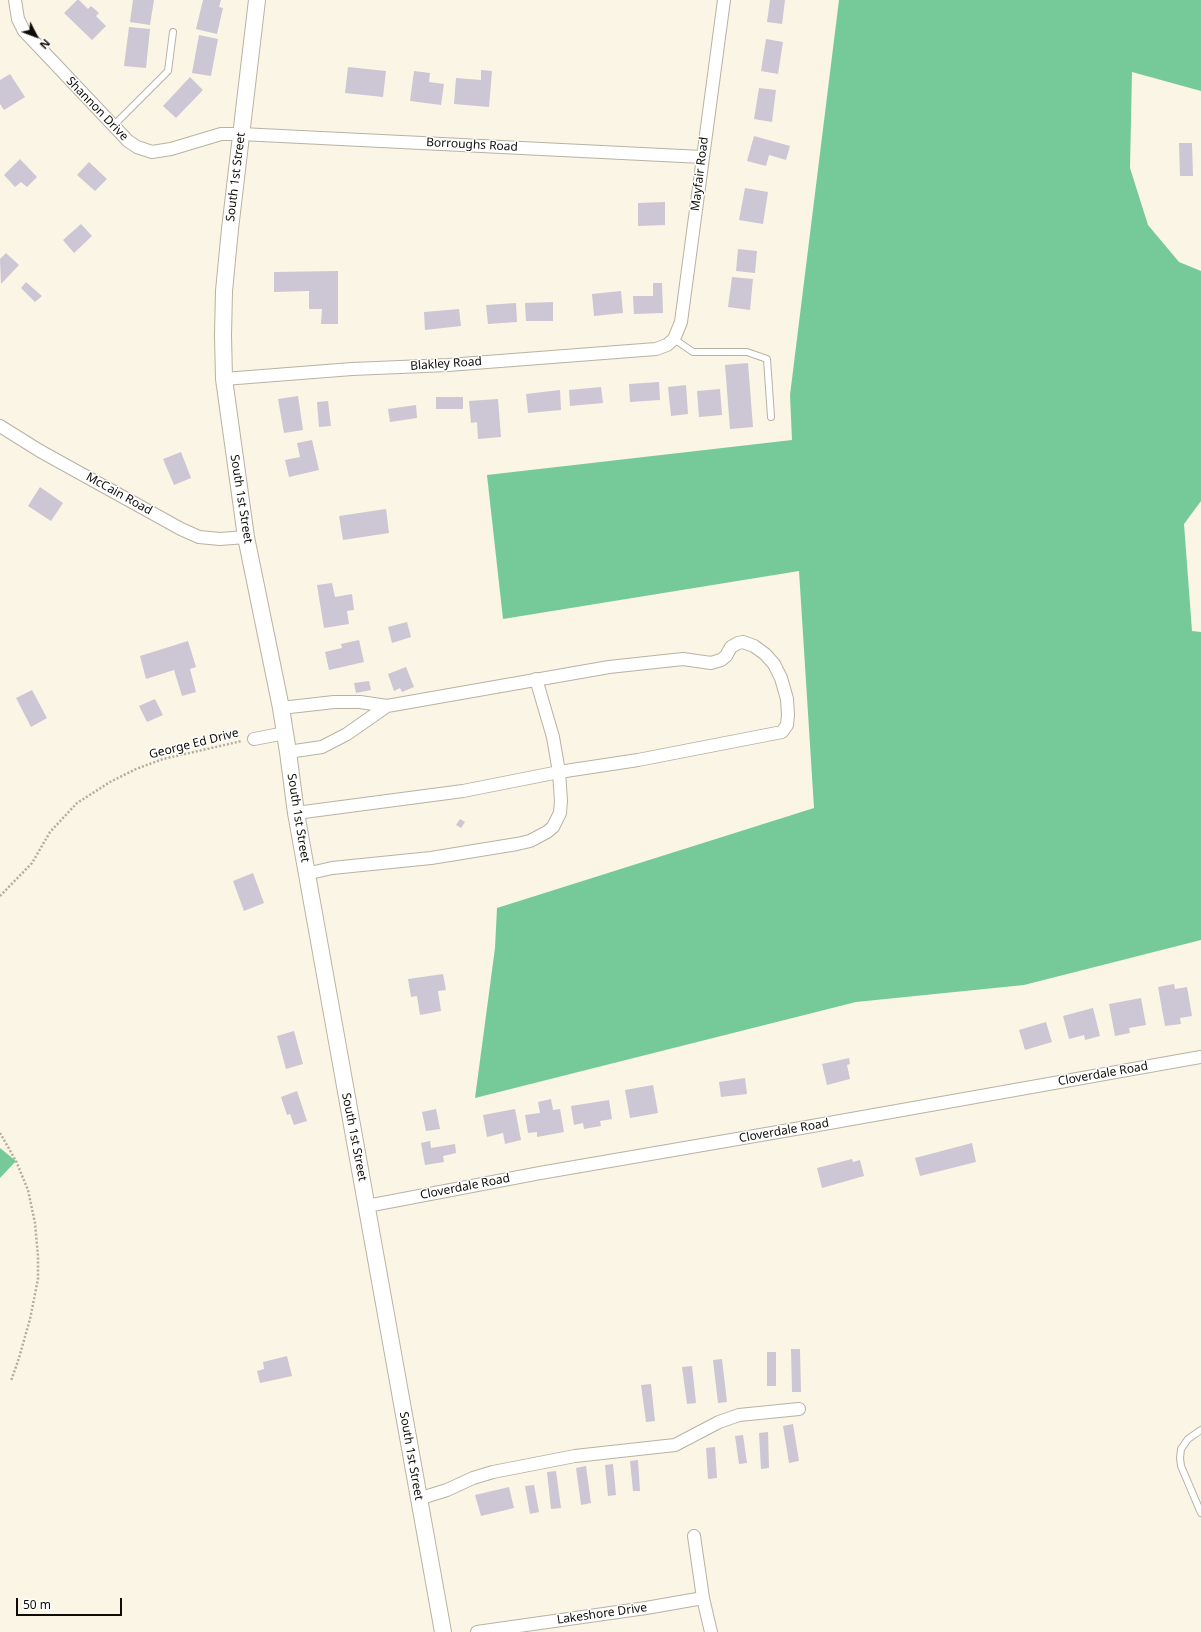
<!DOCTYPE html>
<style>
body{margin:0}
#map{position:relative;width:1201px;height:1632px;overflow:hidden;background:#fbf5e5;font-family:"Noto Sans",sans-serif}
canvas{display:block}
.north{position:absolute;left:16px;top:16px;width:40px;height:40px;-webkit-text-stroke:3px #fff;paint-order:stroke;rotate:132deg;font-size:11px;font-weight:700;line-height:16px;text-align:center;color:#0e0c07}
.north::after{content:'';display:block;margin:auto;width:14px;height:18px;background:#0e0c07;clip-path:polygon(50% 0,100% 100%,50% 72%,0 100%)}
.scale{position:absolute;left:16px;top:1598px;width:106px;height:18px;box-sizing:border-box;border:2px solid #0e0c07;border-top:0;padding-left:5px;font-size:12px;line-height:14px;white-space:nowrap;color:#0e0c07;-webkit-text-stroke:3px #fff;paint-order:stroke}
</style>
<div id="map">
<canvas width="1201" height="1632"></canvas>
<div class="north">N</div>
<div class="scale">50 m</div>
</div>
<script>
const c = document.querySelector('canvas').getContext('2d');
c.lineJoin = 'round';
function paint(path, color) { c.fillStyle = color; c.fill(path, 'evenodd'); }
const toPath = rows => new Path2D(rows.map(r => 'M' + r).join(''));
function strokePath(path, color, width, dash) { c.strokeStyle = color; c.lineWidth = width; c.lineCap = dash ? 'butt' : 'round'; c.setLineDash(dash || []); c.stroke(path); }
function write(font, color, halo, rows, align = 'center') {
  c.font = font + ' "Noto Sans",sans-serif'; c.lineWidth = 3; c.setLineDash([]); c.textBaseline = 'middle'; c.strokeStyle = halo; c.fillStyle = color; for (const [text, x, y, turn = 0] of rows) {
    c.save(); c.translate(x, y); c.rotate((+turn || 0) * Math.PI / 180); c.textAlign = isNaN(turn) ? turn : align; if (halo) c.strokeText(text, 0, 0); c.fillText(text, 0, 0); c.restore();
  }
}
const forest = toPath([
 [839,0,1201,0,1201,91,1132,72,1130,168,1148,225,1179,262,1201,271,1201,501,1184,524,1192,631,1201,632,1201,940,1024,985,856,1002,475,1098,495,948,497,908,814,808,799,571,503,619,487,475,792,440,790,395],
 [0,1148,16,1161,0,1178]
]);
const building = toPath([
 [77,0,79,0,88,9,91,6,99,13,96,16,106,26,92,40,64,13],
 [133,0,154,0,150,25,130,22],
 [203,0,221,0,219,7,223,8,217,34,196,29],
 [770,0,785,0,782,24,767,22],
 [129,27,150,29,146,68,124,66],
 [199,35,218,39,211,76,192,73],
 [766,39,783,42,778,74,761,71],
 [348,67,386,71,383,97,345,93],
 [481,70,492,71,489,107,454,104,456,78,481,80],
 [414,71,430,73,429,82,444,84,441,105,410,101],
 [10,74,25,97,4,110,0,104,0,80],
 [190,77,203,90,176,118,163,106],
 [759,88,776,90,772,122,754,119],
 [754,136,790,146,786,160,769,155,766,166,747,161],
 [1179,143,1192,143,1193,176,1180,176],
 [20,159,37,177,27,187,21,182,15,187,4,175],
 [89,162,107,179,95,191,77,175],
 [745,188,768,192,763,224,739,220],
 [665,202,665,225,638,226,638,203],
 [81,224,92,236,74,253,63,240],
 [738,249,757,251,755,273,736,271],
 [6,253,19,265,1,284,0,259],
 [338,271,338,324,321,324,322,309,309,309,309,291,274,292,274,272],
 [732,277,753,279,750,310,728,307],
 [26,282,42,296,35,302,21,288],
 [653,283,662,283,663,313,634,314,633,296,653,296],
 [621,291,623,313,594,316,592,294],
 [553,302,553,321,526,321,525,303],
 [516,303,517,322,488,324,486,305],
 [459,309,461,326,425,330,424,312],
 [748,363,753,427,730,429,725,365],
 [659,382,660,400,630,402,629,384],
 [686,385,688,414,671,416,668,387],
 [601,387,603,403,570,406,569,390],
 [720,389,722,415,699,417,697,391],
 [560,390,561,410,528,413,526,394],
 [298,396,303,430,284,433,278,399],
 [436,397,463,397,463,409,436,409],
 [498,399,501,437,478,439,477,422,471,423,469,401],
 [328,401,331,426,319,427,317,402],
 [416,405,417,418,390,422,388,409],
 [312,440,319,470,289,477,285,460,300,457,297,443],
 [181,452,191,478,174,485,163,459],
 [40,487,63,503,51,521,28,506],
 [386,509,389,533,343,540,339,516],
 [332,583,335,597,352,594,354,610,347,611,349,624,324,628,317,585],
 [407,622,411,637,392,643,388,627],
 [359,640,364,662,329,670,325,652,342,648,341,644],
 [188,641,196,667,190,669,196,692,182,696,174,670,146,679,140,656],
 [406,667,414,687,402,692,400,688,394,691,388,674],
 [369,681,371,690,356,693,354,683],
 [32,690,47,718,31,727,16,698],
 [155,699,163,715,147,722,139,706],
 [460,819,465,822,461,828,456,825],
 [253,873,264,903,244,911,233,881],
 [443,974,446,990,438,991,441,1011,420,1015,417,996,411,997,408,979],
 [1174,984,1175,989,1187,987,1192,1016,1180,1018,1181,1024,1165,1026,1158,987],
 [1141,998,1146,1025,1129,1028,1130,1033,1115,1036,1109,1004],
 [1093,1008,1100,1036,1085,1040,1084,1035,1069,1039,1063,1016],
 [1046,1022,1052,1042,1025,1050,1019,1030],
 [294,1031,303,1064,286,1069,277,1036],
 [849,1058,850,1064,847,1065,850,1079,827,1085,822,1064],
 [745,1078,747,1094,721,1097,719,1082],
 [653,1085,658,1113,630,1118,625,1090],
 [297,1091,307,1121,294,1125,290,1114,287,1115,281,1097],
 [551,1099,553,1110,560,1109,564,1132,537,1137,537,1132,528,1133,525,1115,540,1113,538,1102],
 [609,1100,612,1119,600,1121,601,1126,584,1129,583,1123,574,1125,571,1106],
 [436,1109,440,1129,426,1131,422,1112],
 [515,1109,521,1140,505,1144,503,1133,487,1137,483,1115],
 [430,1141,431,1148,455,1144,456,1153,443,1156,444,1162,425,1165,421,1143],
 [972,1143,976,1162,920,1176,915,1158],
 [852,1159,853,1162,860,1160,864,1176,822,1188,817,1168],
 [791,1349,800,1349,801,1392,792,1392],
 [767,1352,776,1352,776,1386,767,1386],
 [287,1356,292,1376,260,1383,257,1371,264,1369,263,1362],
 [722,1359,727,1402,718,1403,713,1360],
 [692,1366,696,1403,687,1404,682,1367],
 [651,1384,655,1421,646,1422,641,1385],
 [793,1424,799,1461,789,1463,783,1426],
 [768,1432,769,1468,761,1469,759,1433],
 [743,1435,747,1463,739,1464,735,1436],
 [715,1447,717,1478,708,1479,706,1448],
 [638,1460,640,1491,633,1491,630,1461],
 [613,1464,616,1495,608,1496,605,1465],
 [586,1466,591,1503,581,1505,576,1468],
 [556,1471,561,1508,551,1509,547,1472],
 [534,1485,539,1512,530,1514,525,1486],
 [509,1487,514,1508,481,1516,475,1495]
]);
const path = toPath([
 [0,896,32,863,50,832,77,803,85,798,110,782,136,769,163,759,242,741],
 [0,1133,16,1161,28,1190,35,1223,38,1256,38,1279,30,1319,19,1358,11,1381]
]);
const service = toPath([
 [113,126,168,71,173,32],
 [674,339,693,352,747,352,767,359,771,417],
 [1201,1430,1188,1439,1181,1449,1180,1458,1181,1466,1201,1513]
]);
const minor = toPath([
 [15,0,18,19,24,31,128,141,137,147,152,152,171,149,221,134,241,134,702,157],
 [224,379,352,369,448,365,656,349,667,345,674,339,681,322,724,0],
 [0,426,40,451,181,529,199,537,220,539,246,537],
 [281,708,334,702,360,702,387,706],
 [254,739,285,733],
 [288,752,322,747,347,734,387,706,609,667,683,659,711,663,721,660,726,656,731,647,738,643,743,642,754,646,765,654,774,664,781,678,787,699,788,715,787,725,782,732,638,760,559,772,463,791,296,813],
 [306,874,332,868,431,858,517,844,530,841,547,832,553,827,560,813,561,801,559,772,553,737,536,679],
 [367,1206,540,1173,801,1128,1201,1057],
 [418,1499,447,1490,473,1478,493,1472,575,1456,675,1445,719,1422,739,1415,799,1409],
 [694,1536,703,1598,711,1632],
 [477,1632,646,1608,703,1598]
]);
const secondary = toPath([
 [257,0,230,229,224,291,223,335,224,379,246,537,281,708,288,752,296,813,443,1632]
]);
const streetNames = [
 ["Shannon Drive",97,109,46],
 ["Borroughs Road",472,145,3],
 ["Mayfair Road",700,174,-83],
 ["South 1st Street",236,177,-83],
 ["Blakley Road",446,364,-4],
 ["McCain Road",119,494,29],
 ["South 1st Street",241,499,81],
 ["George Ed Drive",194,744,-14],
 ["South 1st Street",298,818,81],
 ["Cloverdale Road",1103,1074,-10],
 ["Cloverdale Road",784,1131,-10],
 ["South 1st Street",354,1137,79],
 ["Cloverdale Road",465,1187,-11],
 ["South 1st Street",411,1456,80],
 ["Lakeshore Drive",602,1614,-8]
];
paint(forest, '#76ca99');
paint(building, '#cdc6d4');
strokePath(service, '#b9b2a4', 8);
strokePath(minor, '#b9b2a4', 14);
strokePath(secondary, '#b9b2a4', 18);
strokePath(path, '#b2ada0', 2.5, [2, 2]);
strokePath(service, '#fff', 6);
strokePath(minor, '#fff', 12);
strokePath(secondary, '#fff', 16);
write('12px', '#0e0c07', '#fff', streetNames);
</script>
